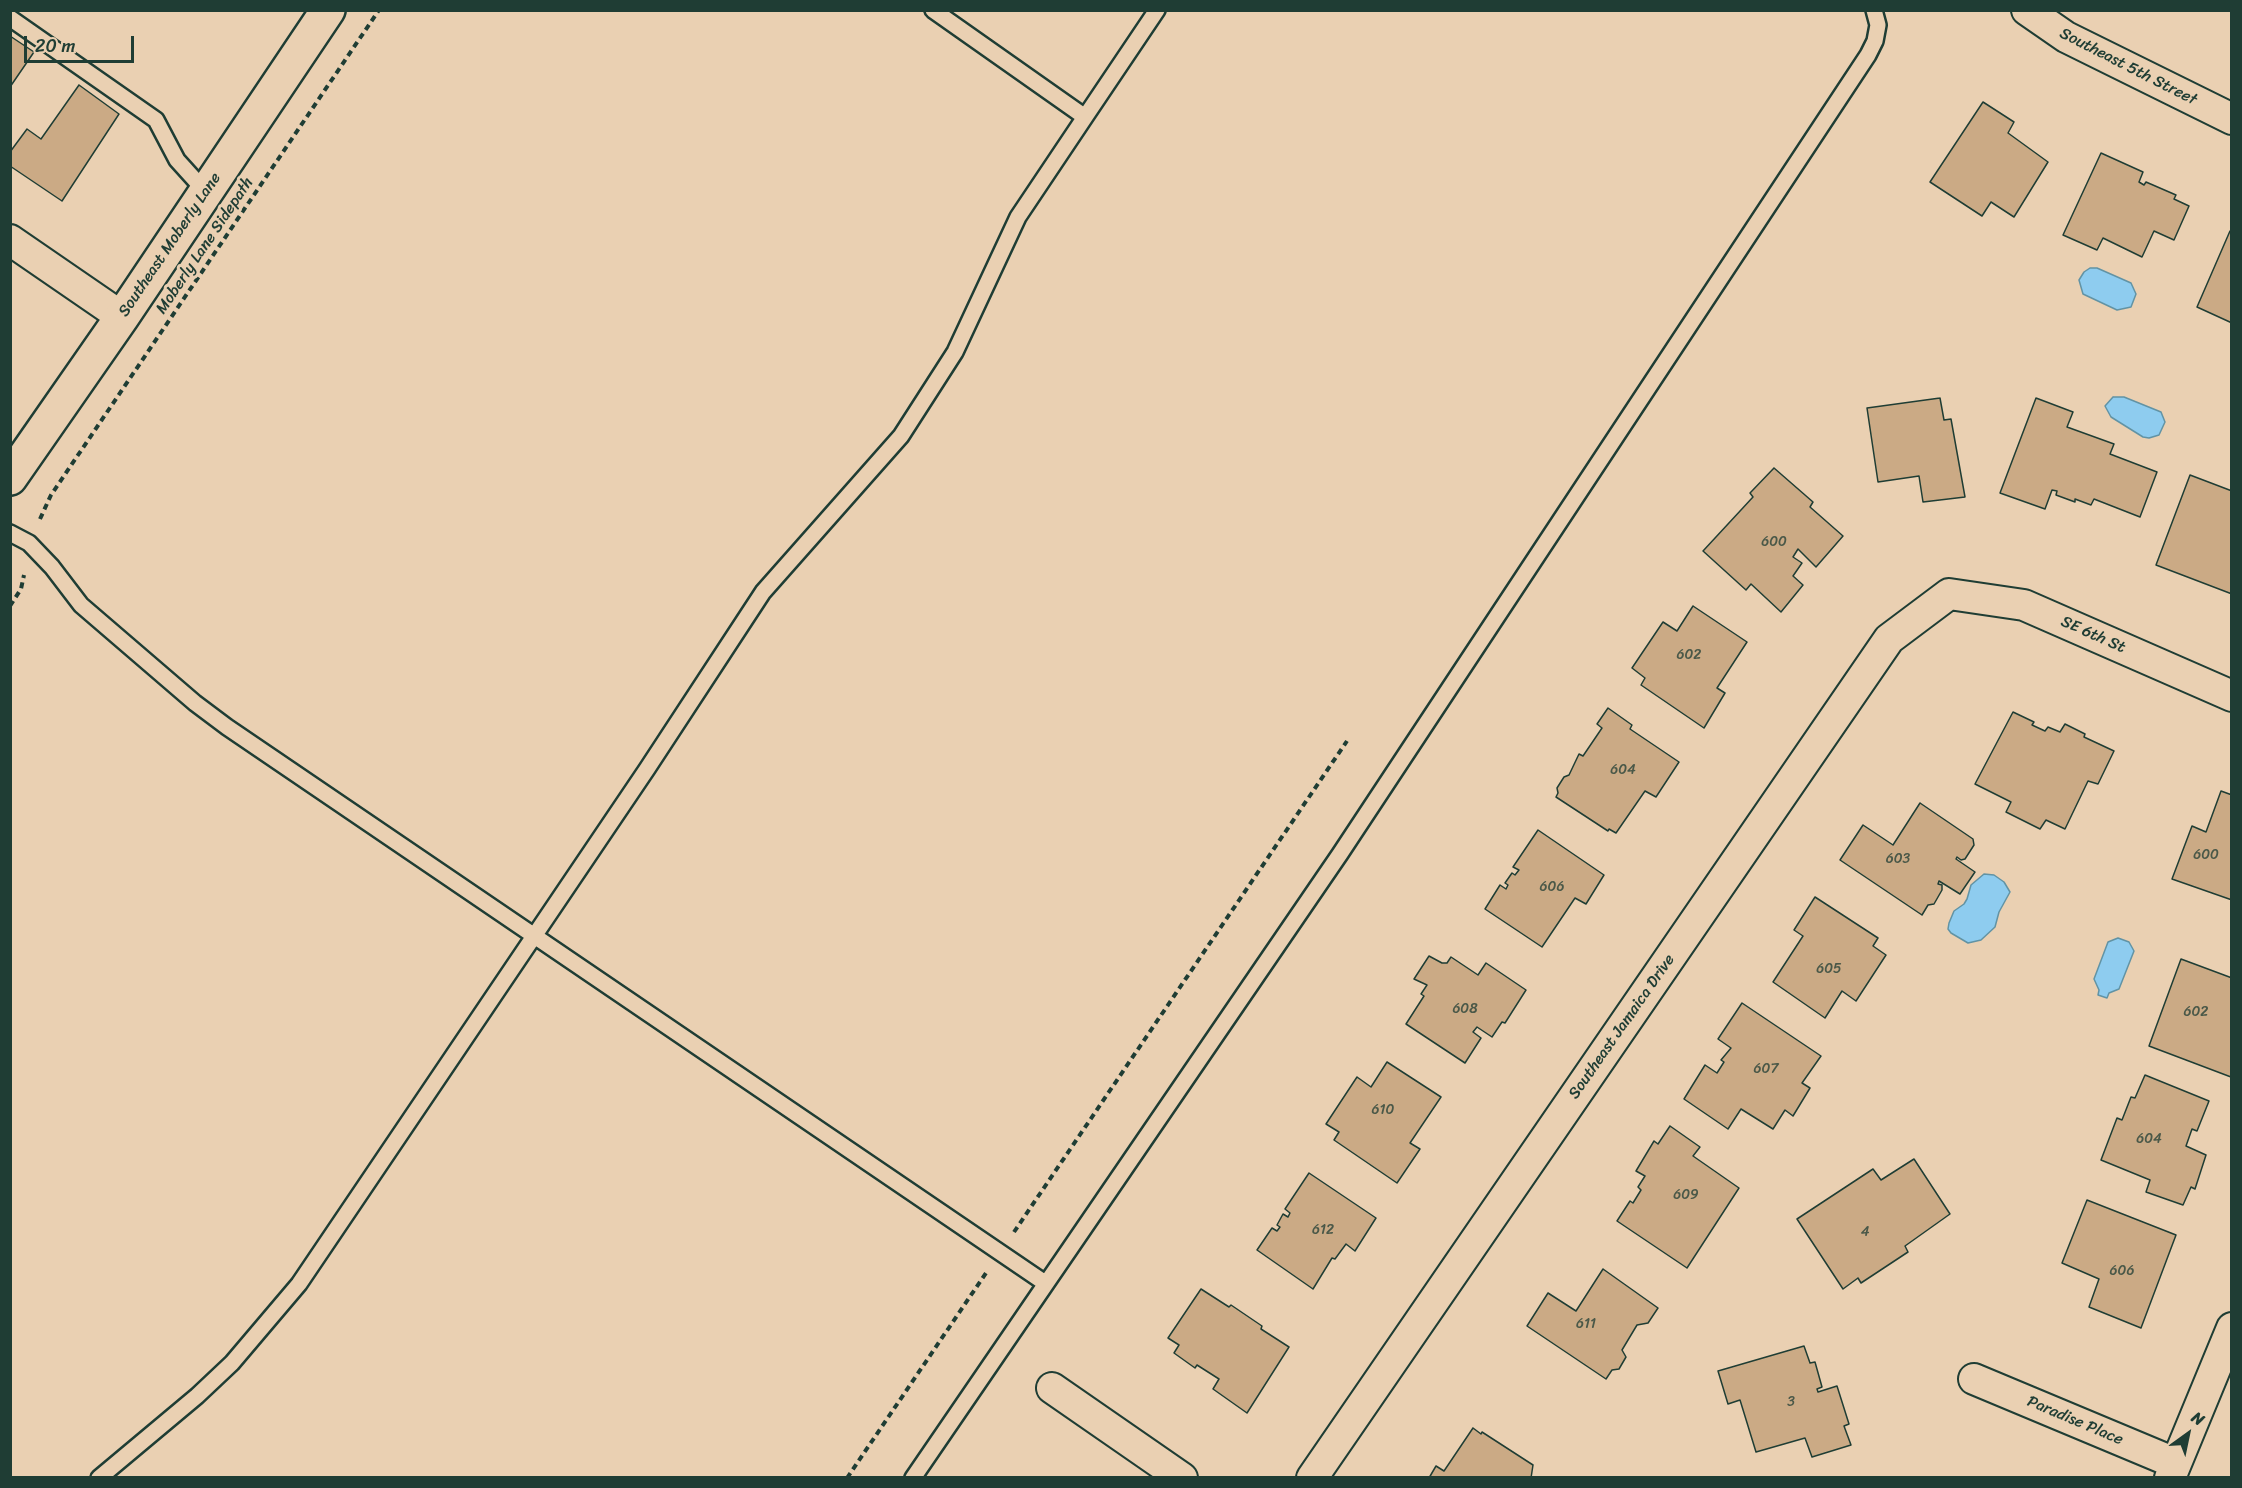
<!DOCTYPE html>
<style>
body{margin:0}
#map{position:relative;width:2242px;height:1488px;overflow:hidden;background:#ead0b2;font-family:Sriracha,sans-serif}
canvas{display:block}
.frame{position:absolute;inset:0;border:12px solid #1f3d34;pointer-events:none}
.north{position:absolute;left:2158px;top:1404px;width:60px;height:60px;-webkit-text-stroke:4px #ead0b2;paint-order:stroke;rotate:33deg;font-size:16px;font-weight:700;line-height:24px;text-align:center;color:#1f3d34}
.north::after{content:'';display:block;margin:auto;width:21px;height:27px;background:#1f3d34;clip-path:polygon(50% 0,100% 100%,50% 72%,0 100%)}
.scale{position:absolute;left:24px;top:36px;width:110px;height:27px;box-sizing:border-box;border:3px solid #1f3d34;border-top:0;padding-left:8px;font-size:18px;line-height:21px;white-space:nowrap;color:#1f3d34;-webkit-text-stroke:4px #ead0b2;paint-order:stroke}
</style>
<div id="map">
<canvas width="2242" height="1488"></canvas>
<div class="frame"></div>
<div class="north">N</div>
<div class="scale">20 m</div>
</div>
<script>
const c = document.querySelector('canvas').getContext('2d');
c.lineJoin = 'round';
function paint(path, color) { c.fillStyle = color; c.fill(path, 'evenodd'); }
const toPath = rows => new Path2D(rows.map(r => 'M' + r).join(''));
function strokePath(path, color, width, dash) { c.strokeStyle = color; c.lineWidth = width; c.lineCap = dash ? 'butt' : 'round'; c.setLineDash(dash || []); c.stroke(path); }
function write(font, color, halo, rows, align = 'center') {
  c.font = font + ' Sriracha,sans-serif'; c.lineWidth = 6; c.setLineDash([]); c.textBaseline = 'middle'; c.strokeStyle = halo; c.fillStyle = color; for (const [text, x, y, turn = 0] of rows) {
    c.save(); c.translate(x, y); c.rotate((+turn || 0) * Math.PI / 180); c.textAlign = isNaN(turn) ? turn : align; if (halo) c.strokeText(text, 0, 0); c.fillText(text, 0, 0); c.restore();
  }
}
const water = toPath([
 [2090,268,2097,268,2131,283,2136,294,2131,307,2117,310,2083,294,2079,280,2084,272,2090,268],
 [2113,397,2124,397,2161,412,2165,422,2159,435,2149,438,2143,437,2111,417,2105,406,2113,397],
 [1984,874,1994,875,2004,882,2010,892,1999,912,1995,927,1981,940,1968,943,1951,933,1948,929,1949,923,1954,911,1964,904,1967,899,1971,885,1984,874],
 [2118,938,2129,942,2134,951,2119,989,2109,993,2107,998,2098,995,2099,990,2094,979,2108,942,2118,938]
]);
const building = toPath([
 [10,36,34,52,10,87,10,36],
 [79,85,119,114,62,201,10,166,10,152,27,129,41,139,79,85],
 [1983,102,2014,122,2008,133,2048,162,2014,217,1991,202,1982,216,1930,182,1983,102],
 [2101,153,2143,172,2139,182,2144,185,2146,182,2176,195,2174,199,2189,206,2174,240,2154,231,2142,257,2103,238,2097,250,2063,235,2101,153],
 [2230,231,2232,232,2232,323,2197,307,2230,231],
 [1940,398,1944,420,1951,419,1965,497,1923,502,1919,476,1878,482,1867,408,1940,398],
 [2036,398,2073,412,2067,427,2114,444,2110,454,2157,472,2140,517,2094,499,2091,505,2075,499,2075,502,2056,495,2057,491,2052,490,2045,509,2000,493,2036,398],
 [1774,468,1813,502,1810,507,1843,536,1816,567,1798,549,1793,557,1802,563,1793,576,1803,585,1781,612,1751,584,1746,590,1703,551,1753,497,1750,493,1774,468],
 [2190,475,2232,491,2232,594,2156,565,2190,475],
 [1693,606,1747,642,1717,688,1725,693,1704,728,1641,685,1645,678,1632,668,1663,622,1677,631,1693,606],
 [1608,708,1632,725,1630,729,1679,762,1656,797,1645,791,1616,833,1609,829,1608,831,1556,797,1558,793,1557,788,1564,777,1569,775,1579,754,1583,756,1602,728,1597,724,1608,708],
 [2013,712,2034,722,2032,725,2045,731,2048,727,2060,732,2065,724,2085,734,2084,737,2114,751,2098,784,2088,781,2065,829,2046,820,2040,829,2006,812,2011,802,1975,784,2013,712],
 [2221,791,2232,795,2232,900,2172,879,2192,826,2206,832,2221,791],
 [1920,803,1973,839,1974,845,1965,859,1961,860,1957,857,1956,859,1975,872,1960,894,1939,881,1938,884,1942,885,1942,890,1934,904,1928,905,1922,915,1840,860,1863,825,1893,845,1920,803],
 [1538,830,1604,875,1586,904,1575,898,1542,947,1485,909,1500,885,1506,889,1508,885,1505,883,1512,873,1515,875,1519,870,1513,867,1538,830],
 [1815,897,1878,938,1873,946,1886,955,1856,1001,1842,991,1825,1018,1773,982,1803,936,1794,930,1815,897],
 [1429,956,1442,963,1447,963,1451,957,1478,975,1486,963,1526,990,1505,1023,1502,1022,1492,1037,1477,1027,1473,1032,1481,1038,1465,1063,1406,1024,1424,996,1421,994,1427,985,1414,979,1429,956],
 [2181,959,2232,978,2231,1077,2149,1046,2181,959],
 [1742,1003,1821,1056,1802,1083,1810,1088,1793,1116,1785,1110,1773,1129,1741,1109,1728,1129,1684,1099,1705,1065,1717,1073,1724,1062,1721,1060,1731,1048,1718,1039,1742,1003],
 [1387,1062,1441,1097,1410,1143,1420,1149,1397,1183,1334,1140,1339,1132,1326,1124,1357,1077,1371,1087,1387,1062],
 [2145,1075,2209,1101,2197,1131,2192,1129,2186,1146,2206,1155,2195,1189,2191,1187,2183,1205,2146,1192,2150,1180,2101,1160,2117,1118,2122,1120,2131,1097,2135,1098,2145,1075],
 [1670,1126,1700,1147,1693,1156,1739,1188,1687,1268,1617,1221,1630,1201,1633,1203,1641,1190,1638,1187,1645,1176,1636,1171,1654,1141,1658,1144,1670,1126],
 [1914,1159,1950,1214,1905,1246,1908,1252,1861,1283,1858,1278,1843,1289,1797,1219,1873,1169,1881,1180,1914,1159],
 [1309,1173,1376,1218,1355,1251,1346,1244,1335,1259,1332,1258,1313,1289,1257,1250,1272,1228,1277,1231,1280,1227,1277,1225,1283,1214,1288,1217,1290,1213,1285,1209,1309,1173],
 [2087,1200,2176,1235,2141,1328,2089,1307,2099,1279,2062,1263,2087,1200],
 [1603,1269,1658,1308,1648,1323,1637,1325,1622,1350,1626,1357,1619,1369,1612,1370,1606,1379,1527,1326,1548,1293,1576,1311,1603,1269],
 [1201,1289,1229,1307,1231,1305,1262,1326,1261,1329,1289,1347,1247,1413,1213,1389,1219,1379,1197,1365,1195,1368,1174,1353,1179,1345,1168,1338,1201,1289],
 [1804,1346,1810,1363,1815,1362,1822,1387,1817,1389,1818,1392,1837,1386,1849,1424,1844,1426,1851,1445,1812,1457,1805,1438,1756,1452,1740,1400,1728,1404,1718,1371,1804,1346],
 [1473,1428,1481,1434,1482,1432,1533,1465,1531,1478,1429,1478,1436,1466,1444,1471,1473,1428]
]);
const path = toPath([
 [40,519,51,495,379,10],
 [10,606,21,589,24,575],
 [1014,1232,1347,741],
 [847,1478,986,1273]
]);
const service = toPath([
 [10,18,156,120,177,160,205,191],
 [1085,117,1157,10],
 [10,533,29,543,52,567,81,605,195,703,227,727,1045,1283],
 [99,1478,197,1396,232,1363,299,1284,647,769,763,592,901,436,955,352,1018,217,1085,117,933,10],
 [913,1478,1340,854,1868,55,1875,41,1878,25,1874,10]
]);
const minor = toPath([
 [2027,10,2066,37,2232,119],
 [10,240,122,317],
 [1974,1379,2175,1463],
 [1052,1388,1182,1478],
 [1312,1478,1889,639,1949,594,2024,605,2232,696],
 [2170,1478,2232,1328]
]);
const tertiary = toPath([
 [10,478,122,317,328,10]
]);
const numberNames = [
 ["600",1774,542],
 ["602",1689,655],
 ["604",1623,770],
 ["600",2206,855],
 ["603",1898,859],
 ["606",1552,887],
 ["605",1829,969],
 ["608",1465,1009],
 ["602",2196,1012],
 ["607",1766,1069],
 ["610",1383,1110],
 ["604",2149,1139],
 ["609",1686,1195],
 ["612",1323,1230],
 ["4",1865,1232],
 ["606",2122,1271],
 ["611",1586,1324],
 ["3",1791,1402]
];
const streetNames = [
 ["Southeast 5th Street",2128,67,27],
 ["Southeast Moberly Lane",170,245,-56],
 ["Moberly Lane Sidepath",205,246,-56],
 ["SE 6th St",2093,635,24],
 ["Southeast Jamaica Drive",1622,1027,-55],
 ["Paradise Place",2075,1421,23]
];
paint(water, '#8eccef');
strokePath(water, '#6293a4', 1.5);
paint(building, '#cbaa85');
strokePath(building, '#1f3d34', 1.5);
strokePath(service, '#1f3d34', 20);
strokePath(minor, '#1f3d34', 34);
strokePath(tertiary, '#1f3d34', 38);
strokePath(path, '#1f3d34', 4, [6, 4.5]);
strokePath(service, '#ead0b2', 15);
strokePath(minor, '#ead0b2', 30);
strokePath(tertiary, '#ead0b2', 33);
write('14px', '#4a5848', null, numberNames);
write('16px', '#1f3d34', '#ead0b2', streetNames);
</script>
